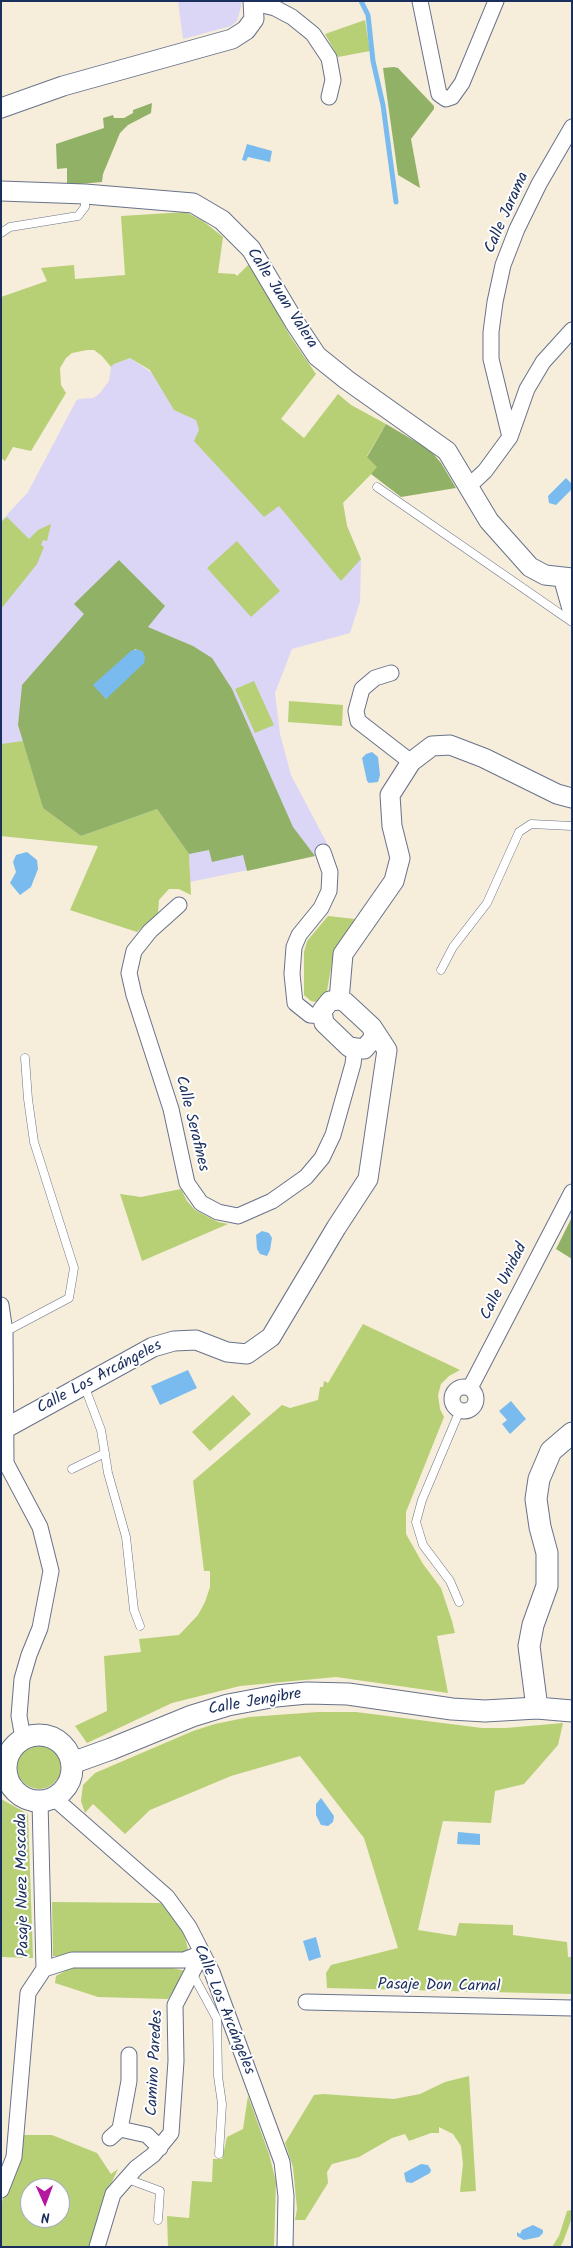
<!DOCTYPE html>
<meta charset="utf-8">
<style>
body{margin:0}
#map{position:relative;width:573px;height:2248px;overflow:hidden;background:#f6eddb;font-family:Kalam,sans-serif}
canvas{display:block}
.frame{position:absolute;inset:0;border:2px solid #1b2f5e;pointer-events:none}
.north{position:absolute;left:20px;top:2178px;width:50px;height:50px;box-sizing:border-box;background:#fff;border:1px solid #a4acbf;border-radius:50%;rotate:178deg;font-size:14px;font-weight:700;line-height:20px;text-align:center;color:#1b2f5e}
.north::after{content:'';display:block;margin:auto;width:18px;height:22px;background:#b5179e;clip-path:polygon(50% 0,100% 100%,50% 72%,0 100%)}
</style>
<div id="map">
<canvas width="573" height="2248"></canvas>
<div class="frame"></div>
<div class="north">N</div>
</div>
<script>
const c = document.querySelector('canvas').getContext('2d');
c.lineJoin = 'round';
function paint(path, color) { c.fillStyle = color; c.fill(path, 'evenodd'); }
const toPath = rows => new Path2D(rows.map(r => 'M' + r).join(''));
function strokePath(path, color, width, dash) { c.strokeStyle = color; c.lineWidth = width; c.lineCap = dash ? 'butt' : 'round'; c.setLineDash(dash || []); c.stroke(path); }
function write(font, color, halo, rows, align = 'center') {
  c.font = font + ' Kalam,sans-serif'; c.lineWidth = 4; c.setLineDash([]); c.textBaseline = 'middle'; c.strokeStyle = halo; c.fillStyle = color; for (const [text, x, y, turn = 0] of rows) {
    c.save(); c.translate(x, y); c.rotate((+turn || 0) * Math.PI / 180); c.textAlign = isNaN(turn) ? turn : align; if (halo) c.strokeText(text, 0, 0); c.fillText(text, 0, 0); c.restore();
  }
}
const built = toPath([
 [178,1,241,1,241,7,237,21,231,26,183,39],
 [130,358,343,503,347,526,361,559,360,602,350,633,292,649,275,693,280,734,291,775,330,849,315,856,190,882,189,854,1,836,1,521,28,492,76,401,79,399,93,398,99,394,109,381,111,367,114,364]
]);
const green = toPath([
 [365,20,370,51,338,57,325,34],
 [186,212,203,221,223,237,218,273,235,274,237,276,250,263,290,336,316,374,281,419,304,438,338,394,351,405,386,424,367,456,378,467,343,503,347,526,361,559,341,581,279,506,264,517,194,441,199,430,196,420,174,410,150,370,130,358,114,364,111,367,102,356,94,350,87,350,72,353,66,358,60,368,61,385,66,393,31,451,13,447,5,461,1,458,1,297,47,281,41,268,74,265,75,279,125,275,121,216],
 [7,517,29,539,38,530,51,524,47,541,43,540,41,545,44,547,37,564,1,609,1,522],
 [237,541,280,591,251,617,207,568],
 [254,681,274,725,255,733,235,689],
 [289,701,343,705,342,726,288,722],
 [23,741,43,808,81,836,157,809,189,854,191,895,179,889,169,889,159,900,158,913,137,932,70,910,98,846,1,836,1,744],
 [328,916,355,919,334,951,327,991,323,999,316,1002,311,1001,304,995,304,952,307,941],
 [181,1189,187,1201,195,1210,218,1222,228,1224,142,1261,120,1194,141,1197],
 [363,1324,460,1370,449,1376,441,1384,438,1395,440,1409,444,1417,406,1512,406,1534,423,1564,441,1588,452,1621,455,1633,437,1636,448,1693,336,1677,240,1686,172,1703,87,1743,75,1726,107,1711,104,1656,141,1652,139,1639,179,1635,198,1615,205,1602,210,1587,210,1571,204,1571,193,1481,282,1405,290,1408,318,1400,320,1387,323,1387,324,1381,328,1383],
 [233,1395,251,1414,210,1451,192,1432],
 [318,1712,356,1712,482,1728,506,1728,563,1723,558,1745,524,1784,495,1791,491,1823,443,1821,418,1930,456,1936,459,1923,513,1925,513,1935,567,1942,568,1957,572,1957,572,1994,327,1988,326,1973,331,1965,398,1948,364,1838,300,1756,231,1776,150,1810,125,1834,93,1804,85,1813,81,1801,83,1785,95,1773,193,1731,215,1724,249,1717],
 '17 1767a22 22 0 1 1 44 0a22 22 0 1 1-44 0Z',
 [1,1799,28,1814,33,1958,1,1957],
 [52,1902,161,1903,177,1920,185,1937,188,1949,187,1955,53,1956],
 [154,1964,186,1971,168,1999,98,1997,55,1983,56,1976,76,1965],
 [469,2076,476,2191,460,2192,463,2164,461,2146,453,2134,439,2127,439,2133,431,2133,409,2141,405,2134,392,2138,359,2157,332,2164,327,2172,328,2183,305,2220,295,2220,297,2209,293,2167,285,2143,314,2095,323,2094,394,2099,420,2094,445,2082],
 [248,2096,269,2154,276,2182,274,2247,168,2247,167,2216,189,2218,192,2181,212,2182,213,2159,222,2159,227,2137,243,2129],
 [20,2135,52,2135,97,2153,111,2174,118,2169,107,2192,91,2247,1,2247,1,2204,18,2161],
 [30,2188,60,2188,60,2218,30,2218],
 [571,2210,572,2218,563,2242,560,2247,552,2247,559,2236,567,2211]
]);
const forest = toPath([
 [394,67,398,68,434,106,434,109,411,139,420,188,398,175,383,68],
 [152,103,151,113,128,125,120,133,103,174,102,182,67,185,67,168,57,169,56,144,104,128,103,118,113,115,114,118,124,118,133,113,133,110],
 [386,424,430,450,441,463,456,488,401,497,371,474,377,467,367,457],
 [119,560,165,606,148,627,193,646,212,658,232,689,293,827,315,856,247,871,243,855,212,862,209,850,189,854,157,809,81,836,43,808,18,725,22,685,84,614,74,604],
 [135,649,143,652,106,699,94,685],
 [572,1217,572,1259,556,1249]
]);
const water = toPath([
 [247,144,272,151,270,162,248,157,246,161,242,160],
 [566,478,572,484,572,489,556,505,549,503,548,496],
 [132,650,138,650,143,652,145,658,144,663,106,699,93,685],
 [372,752,378,757,380,775,378,782,369,783,367,781,362,758,366,754],
 [27,852,37,860,38,869,31,887,20,895,10,883,16,872,13,862,16,855],
 [262,1231,269,1233,272,1238,270,1250,267,1256,260,1254,257,1249,256,1235],
 [188,1370,197,1388,160,1405,151,1386],
 [511,1401,526,1419,510,1434,502,1424,507,1420,499,1411],
 [321,1798,334,1816,333,1822,328,1826,321,1825,316,1815,316,1804],
 [458,1832,480,1834,480,1845,457,1844],
 [316,1937,321,1957,309,1961,303,1941],
 [421,2164,428,2165,431,2170,430,2173,412,2183,406,2182,404,2173],
 [533,2225,543,2230,543,2233,539,2237,524,2240,517,2236,517,2232,520,2234,522,2230]
]);
const stream = toPath([
 [361,1,368,15,373,61,383,105,396,202]
]);
const service = toPath([
 [1,233,10,227,78,216,85,207,85,194],
 [377,487,572,622],
 [441,970,453,947,487,903,519,832,531,824,572,826],
 [5,1332,69,1298,74,1268,34,1142,28,1099,25,1058],
 [84,1385,101,1430,108,1473,126,1537,134,1610,140,1626],
 [72,1469,105,1453],
 [459,1602,450,1581,423,1545,416,1522,422,1500,460,1410],
 [192,1973,217,2019,218,2076,222,2104,219,2154],
 [128,2177,133,2181,160,2191,158,2220]
]);
const minor = toPath([
 [420,1,439,94,446,99,452,97,462,83,496,1],
 [254,3,275,8,292,17,313,34,329,58,333,80,329,97],
 [510,437,491,359,491,332,495,302,503,265,517,229,539,184,572,127],
 [469,486,485,471,510,437,527,389,543,362,572,330],
 [391,673,375,678,362,689,356,711,358,721,411,762],
 [179,905,150,931,134,951,129,973,134,995,171,1109,187,1183,201,1203,218,1212,238,1216,272,1201,306,1177,322,1158,333,1135,353,1064,355,1048],
 [322,1016,310,1015,295,1003,292,974,294,947,299,935,321,908,329,891,330,872,323,852],
 [1,1305,5,1332,6,1463,40,1527,51,1571,40,1628,29,1655,22,1679,19,1716,23,1738],
 '452 1399a12 12 0 1 1 24 0a12 12 0 1 1-24 0Z',
 [470,1388,572,1192],
 [54,1798,167,1897,189,1927,212,1972,282,2162,286,2196,285,2247],
 [40,1801,44,1969],
 [306,2002,572,2008],
 [120,2129,129,2081,129,2055],
 [110,2138,120,2129,147,2135,160,2148],
 [1,2190,14,2157,28,1993,44,1969,72,1960,184,1960,202,1953],
 [97,2247,113,2194,136,2168,153,2155,171,2133,176,2061,175,2005,202,1953]
]);
const tertiary = toPath([
 [1,108,63,86,232,39,246,30,254,19,253,1],
 [1,191,85,194,193,203,222,220,251,249,295,323,317,356,347,380,447,451,489,521,530,567,545,575,572,578],
 [563,577,572,609],
 [339,1000,343,954,394,881,400,858,392,826,390,795,411,762,432,746,450,745,484,758,557,794,572,798],
 [339,1000,345,1002,372,1027,374,1035,372,1040,364,1049,349,1047,324,1023,322,1011,330,1001,339,1000],
 [6,1428,153,1347,174,1341,196,1340,227,1352,247,1354,271,1337,336,1228,368,1179,387,1050,372,1027]
]);
const secondary = toPath([
 [537,1708,529,1646,533,1625,547,1586,547,1553,540,1527,536,1499,539,1479,551,1451,572,1433],
 '6 1768a33 33 0 1 1 66 0a33 33 0 1 1-66 0Z',
 [72,1763,111,1749,192,1716,228,1705,276,1696,307,1693,348,1694,452,1709,485,1711,537,1708,572,1711]
]);
const streetNames = [
 ["Calle Jarama",508,213,-66],
 ["Calle Juan Valera",281,299,57],
 ["Calle Serafines",191,1124,76],
 ["Calle Unidad",505,1282,-63],
 ["Calle Los Arcángeles",100,1378,-28],
 ["Calle Jengibre",255,1703,-10],
 ["Pasaje Nuez Moscada",24,1885,-91],
 ["Pasaje Don Carnal",439,1987,1],
 ["Calle Los Arcángeles",223,2010,68],
 ["Camino Paredes",156,2063,-87]
];
paint(built, '#dcd6f6');
paint(green, '#b7d075');
paint(forest, '#91b266');
paint(water, '#79bbef');
strokePath(stream, '#79bbef', 5);
strokePath(service, '#68728a', 9);
strokePath(minor, '#68728a', 17);
strokePath(tertiary, '#68728a', 21);
strokePath(secondary, '#68728a', 23);
strokePath(service, '#fff', 8);
strokePath(minor, '#fff', 15);
strokePath(tertiary, '#fff', 19);
strokePath(secondary, '#fff', 21);
write('16px', '#1b2f5e', '#fff', streetNames);
</script>
